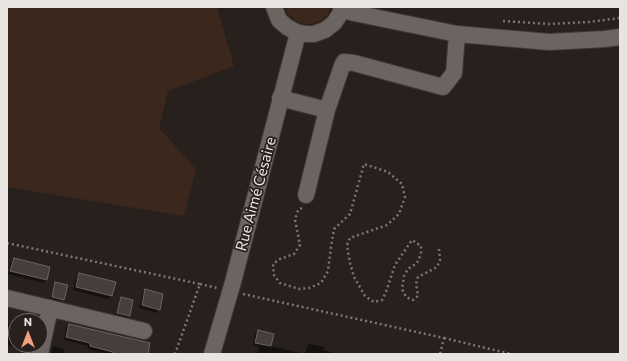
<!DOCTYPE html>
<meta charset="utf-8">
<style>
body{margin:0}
#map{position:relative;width:627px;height:361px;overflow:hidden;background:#27201d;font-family:Commissioner,sans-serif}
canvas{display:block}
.frame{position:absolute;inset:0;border:8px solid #e9e4e2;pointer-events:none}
.north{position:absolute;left:8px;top:313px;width:40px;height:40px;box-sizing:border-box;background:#27201d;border:1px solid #756e6c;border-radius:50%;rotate:0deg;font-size:11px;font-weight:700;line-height:16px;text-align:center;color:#e9e4e2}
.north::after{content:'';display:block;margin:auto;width:14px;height:18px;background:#f1a17d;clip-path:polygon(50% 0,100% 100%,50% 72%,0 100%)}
</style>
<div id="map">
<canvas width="627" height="361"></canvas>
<div class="frame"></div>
<div class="north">N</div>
</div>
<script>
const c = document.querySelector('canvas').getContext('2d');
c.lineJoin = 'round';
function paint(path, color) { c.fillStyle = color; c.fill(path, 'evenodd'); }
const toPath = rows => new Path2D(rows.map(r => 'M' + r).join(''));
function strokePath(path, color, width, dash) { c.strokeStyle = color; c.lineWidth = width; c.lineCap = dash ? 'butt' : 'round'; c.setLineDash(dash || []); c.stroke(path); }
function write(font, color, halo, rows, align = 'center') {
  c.font = font + ' Commissioner,sans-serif'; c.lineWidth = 3.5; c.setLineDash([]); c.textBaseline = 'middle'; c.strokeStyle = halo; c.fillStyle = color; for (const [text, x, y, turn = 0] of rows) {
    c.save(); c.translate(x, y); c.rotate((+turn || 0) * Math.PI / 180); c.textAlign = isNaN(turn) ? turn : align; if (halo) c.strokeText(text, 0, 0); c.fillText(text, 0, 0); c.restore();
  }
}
const green = toPath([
 [7,7,217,7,234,66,168,91,159,128,196,169,184,216,7,187],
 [285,7,331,7,327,15,322,20,315,23,307,24,300,23,294,19,288,14]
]);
const shadow = toPath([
 [14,259,46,280,43,283,8,274,11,262],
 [80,274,112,296,108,299,73,290,76,278],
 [56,283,66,285,63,300,62,301,51,299,54,284],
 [146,290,159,309,156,313,139,308,143,294],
 [121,298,129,315,127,317,116,314,120,300],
 [7,323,16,325,16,345,19,345,16,347,7,345],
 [69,325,147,354,109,354,87,349,88,346,64,340,66,328],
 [258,331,270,346,305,354,257,354,259,347,253,345,255,334],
 [310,344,325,347,324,350,339,354,305,354,307,346],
 [54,346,64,349,63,354,51,354,53,347]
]);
const building = toPath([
 [14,258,50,267,47,280,10,271,14,258],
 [79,273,116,282,112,296,76,287,79,273],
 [55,282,68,285,64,300,52,297,55,282],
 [145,289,163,294,160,310,142,305,145,289],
 [121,297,133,300,130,316,117,313,121,297],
 [69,324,150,343,148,354,112,354,113,352,90,346,90,343,66,337,69,324],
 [258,330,274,334,271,346,255,343,258,330]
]);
const path = toPath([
 [503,21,549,24,589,22,620,18],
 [302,208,298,210,295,220,300,245,294,254,280,259,273,264,274,275,280,283,299,289,309,288,321,283,328,271,331,247,334,229,350,214,364,164,388,172,402,184,405,197,399,214,387,225,350,238,347,245,350,263,354,277,365,296,374,302,382,300,386,292,395,265,412,240,421,246,421,254,417,263,408,269,404,276,402,289,406,297,413,300,418,296,416,284,418,277,437,267,440,260,439,249],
 [7,243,200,284,175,354],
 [200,284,217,288],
 [243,294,444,338,440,354],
 [444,338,511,354]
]);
const minor = toPath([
 [274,7,279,20,287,27,298,33,306,34,314,34,325,30,334,23,340,14,342,7],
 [341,9,354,13,457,34,549,42,605,39,620,37],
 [280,98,327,110],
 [306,195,327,110,342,66,344,62,354,63,443,87,454,73,457,34],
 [7,298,144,331],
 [40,354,50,308],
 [212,354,233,282,298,33]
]);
const streetNames = [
 ["Rue Aimé Césaire",256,194,-75]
];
paint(green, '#3c271d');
paint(shadow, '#0007');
paint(building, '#453e3a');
strokePath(building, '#6c6360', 1);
strokePath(minor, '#403a37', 18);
strokePath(path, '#7d7774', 2.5, [2, 3]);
strokePath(minor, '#6c6460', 16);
write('15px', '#e9e4e2', '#27201d', streetNames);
</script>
